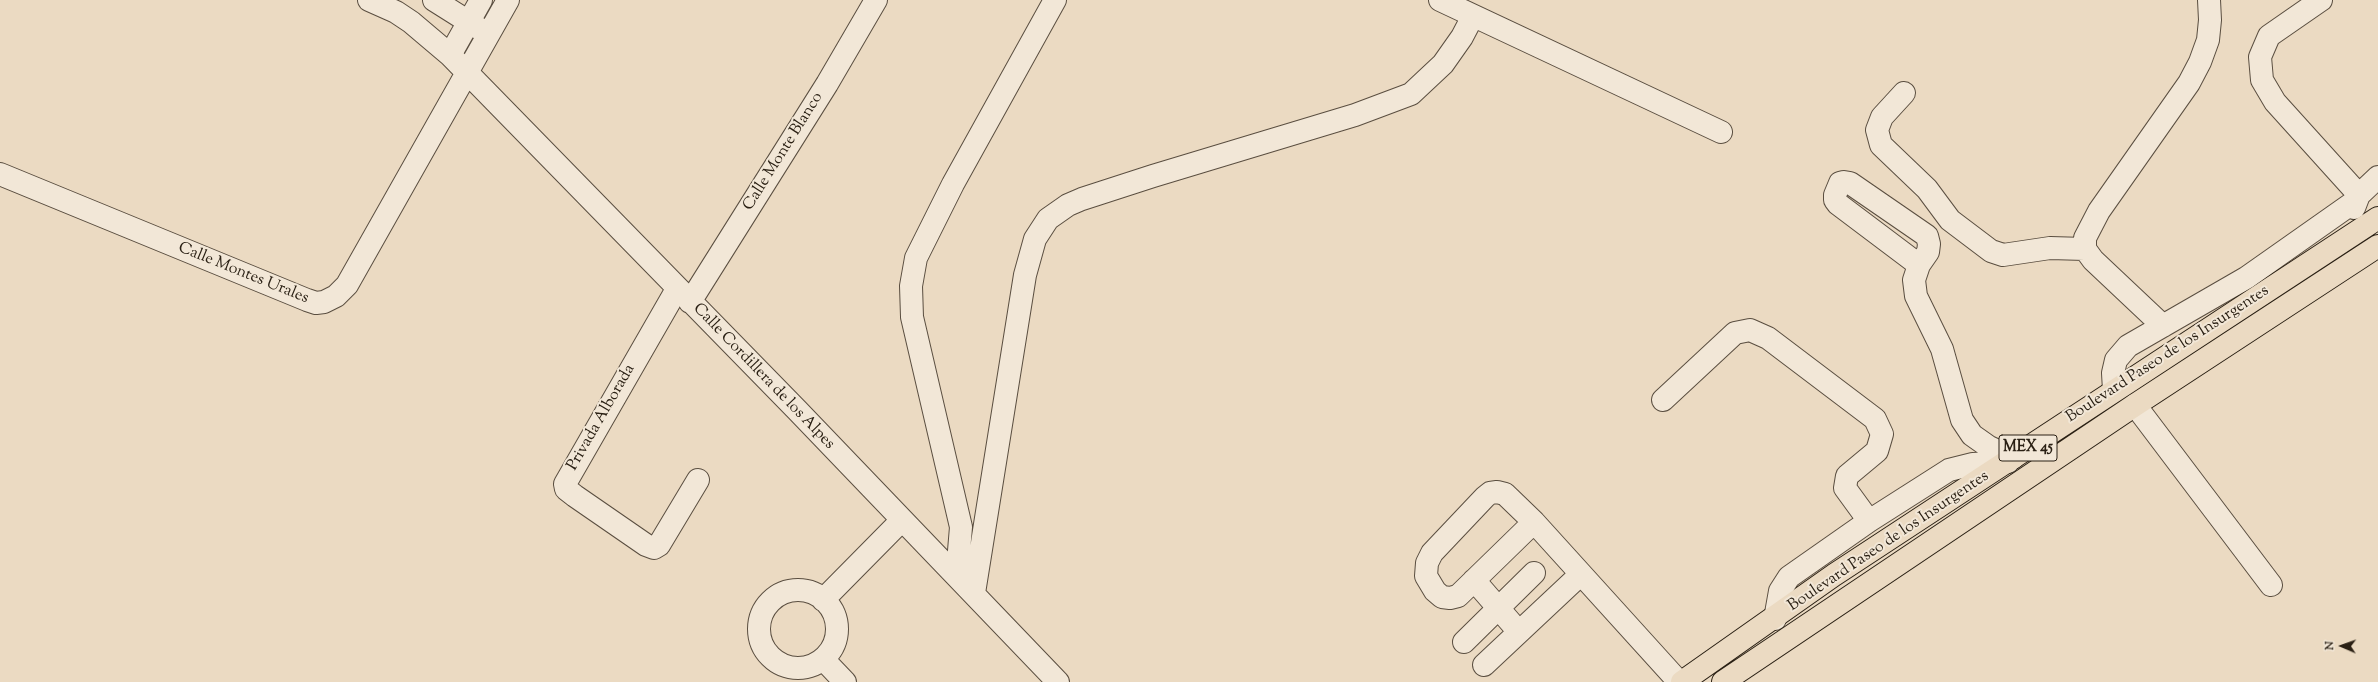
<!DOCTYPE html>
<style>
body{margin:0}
#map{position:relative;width:2378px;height:682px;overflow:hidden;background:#ebdac2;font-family:"Sorts Mill Goudy",serif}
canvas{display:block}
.north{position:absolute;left:2322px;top:626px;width:40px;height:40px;-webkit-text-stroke:3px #f2e7d7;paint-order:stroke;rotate:272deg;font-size:11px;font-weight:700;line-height:16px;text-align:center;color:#2a2014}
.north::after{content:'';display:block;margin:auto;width:14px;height:18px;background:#2a2014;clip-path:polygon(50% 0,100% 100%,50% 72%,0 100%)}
</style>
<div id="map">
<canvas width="2378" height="682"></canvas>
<div class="north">N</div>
</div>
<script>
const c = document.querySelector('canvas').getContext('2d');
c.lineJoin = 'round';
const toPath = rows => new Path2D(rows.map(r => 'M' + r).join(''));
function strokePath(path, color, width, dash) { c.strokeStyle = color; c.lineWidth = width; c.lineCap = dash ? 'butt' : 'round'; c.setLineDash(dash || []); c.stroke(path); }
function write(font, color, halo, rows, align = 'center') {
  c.font = font + ' "Sorts Mill Goudy",serif'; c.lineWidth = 4; c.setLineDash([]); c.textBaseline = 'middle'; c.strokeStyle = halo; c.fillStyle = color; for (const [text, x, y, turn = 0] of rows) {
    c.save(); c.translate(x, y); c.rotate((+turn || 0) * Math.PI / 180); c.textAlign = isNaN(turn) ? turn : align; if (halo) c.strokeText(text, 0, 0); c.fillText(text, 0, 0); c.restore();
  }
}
const minor = toPath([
 [369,0,396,12,411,22,450,55,797,410,1058,682],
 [434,0,480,29],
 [1440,0,1721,132],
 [2321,0,2269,36,2260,57,2262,80,2275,102,2359,195],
 [450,55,481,0],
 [1904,93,1882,117,1877,130,1881,145,1927,189,1950,220,1991,251,2003,255,2050,248,2085,249],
 [0,174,307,300,316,303,324,302,336,296,347,285,508,0],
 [2354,208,2359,195,2378,177],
 [1919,265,1838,204,1835,200,1835,195,1840,183,1844,182,1850,183,1927,236,1929,244,1928,252,1919,265,1914,280,1916,296,1942,349,1962,420,1972,435,1989,447,2013,458],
 [677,289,565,484,566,489,575,496,646,545,654,548,659,545,698,480],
 [690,302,827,84,876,0],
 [2163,326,2093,260,2085,249,2085,238,2099,211,2189,83,2200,62,2208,40,2210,20,2209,0],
 [2114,390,2113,373,2116,360,2128,346,2246,278,2354,202],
 [1663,400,1735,333,1750,330,1768,338,1875,419,1882,434,1877,451,1847,476,1845,488,1869,521],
 [2135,405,2271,585],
 [1534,522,1458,596,1450,598,1442,597,1435,591,1426,576,1427,563,1432,553,1485,497,1490,493,1497,492,1505,494,1534,522,1679,682],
 [957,575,961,527,912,317,911,286,916,258,953,184,1055,0],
 [1474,580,1519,632],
 '759 629a39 39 0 1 1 78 0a39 39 0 1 1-78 0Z',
 [974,593,1025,275,1035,239,1048,219,1068,205,1082,199,1153,176,1355,115,1411,94,1443,64,1462,37,1473,16],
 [823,600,902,520],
 [1775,619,1780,591,1789,577,1869,521,1949,470,1973,464,2008,462],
 [1464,642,1534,573],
 [823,659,845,682],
 [1484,665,1581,574]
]);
const major = toPath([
 [1682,682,1834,575,2378,218],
 [1723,682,2135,405,2378,246]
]);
const shields = [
 [2028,448,58]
];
const shieldNames = [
 ["MEX 45",2028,448]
];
const streetNames = [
 ["Calle Monte Blanco",784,152,-58],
 ["Calle Montes Urales",243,274,22],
 ["Boulevard Paseo de los Insurgentes",2168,355,-33],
 ["Calle Cordillera de los Alpes",763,377,46],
 ["Privada Alborada",602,418,-60],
 ["Boulevard Paseo de los Insurgentes",1889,542,-34]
];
strokePath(minor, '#5a4e40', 24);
strokePath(major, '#2a2014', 24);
strokePath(minor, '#f2e7d7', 22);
strokePath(major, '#ebdac2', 22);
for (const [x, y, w] of shields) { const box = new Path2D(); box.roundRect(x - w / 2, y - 13, w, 26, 3); c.fillStyle = '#f2e7d7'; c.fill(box); strokePath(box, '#2a2014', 1); }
write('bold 15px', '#2a2014', null, shieldNames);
write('16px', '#2a2014', '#f2e7d7', streetNames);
</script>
